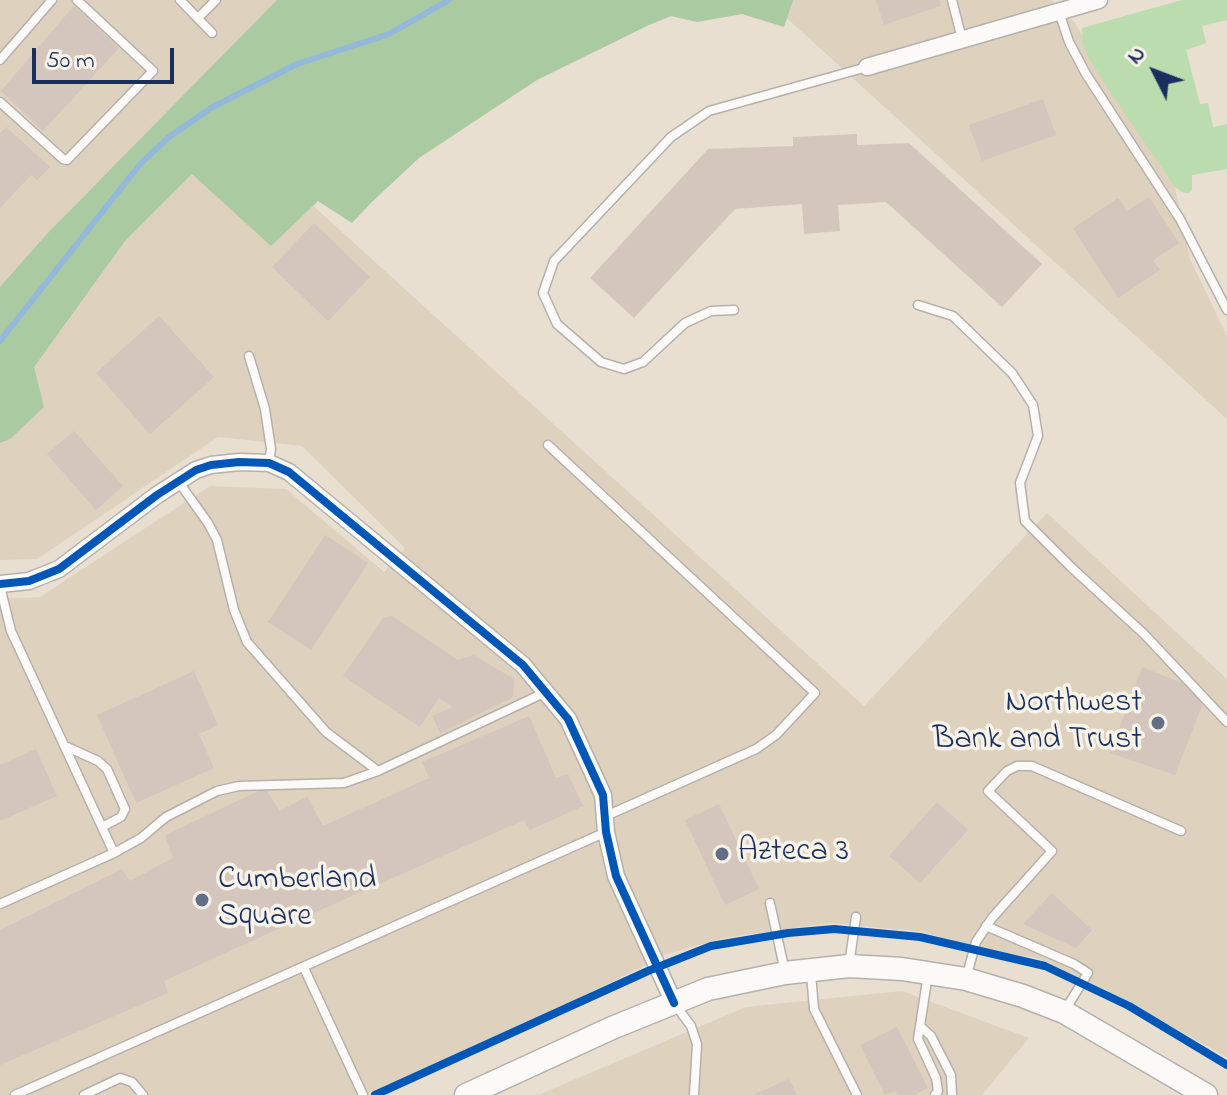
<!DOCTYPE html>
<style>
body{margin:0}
#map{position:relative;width:1227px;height:1095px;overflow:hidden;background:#e8dfd0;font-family:"Indie Flower",sans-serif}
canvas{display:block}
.north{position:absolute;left:1115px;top:32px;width:80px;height:80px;-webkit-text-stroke:6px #f7f3e8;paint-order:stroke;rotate:312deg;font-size:22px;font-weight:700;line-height:32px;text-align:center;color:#1b2f5e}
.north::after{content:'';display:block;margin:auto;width:28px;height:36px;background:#1b2f5e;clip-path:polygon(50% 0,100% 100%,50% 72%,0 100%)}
.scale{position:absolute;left:32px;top:48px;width:142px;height:36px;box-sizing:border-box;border:4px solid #1b2f5e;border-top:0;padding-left:10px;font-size:24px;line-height:28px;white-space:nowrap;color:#1b2f5e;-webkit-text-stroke:6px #f7f3e8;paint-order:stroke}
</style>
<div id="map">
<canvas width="1227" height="1095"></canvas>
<div class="north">N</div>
<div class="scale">50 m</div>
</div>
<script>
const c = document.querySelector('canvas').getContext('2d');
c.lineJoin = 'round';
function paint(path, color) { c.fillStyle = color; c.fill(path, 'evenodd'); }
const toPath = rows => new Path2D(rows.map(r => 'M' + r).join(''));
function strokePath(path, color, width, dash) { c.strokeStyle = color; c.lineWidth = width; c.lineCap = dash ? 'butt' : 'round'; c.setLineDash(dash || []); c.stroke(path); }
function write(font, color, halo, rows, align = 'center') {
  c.font = font + ' "Indie Flower",sans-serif'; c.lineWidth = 7; c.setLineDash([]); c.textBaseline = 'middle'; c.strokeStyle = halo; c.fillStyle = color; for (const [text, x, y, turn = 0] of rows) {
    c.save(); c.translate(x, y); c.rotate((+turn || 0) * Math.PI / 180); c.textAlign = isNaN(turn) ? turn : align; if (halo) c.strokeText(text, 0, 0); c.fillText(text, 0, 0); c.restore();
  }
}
const built = toPath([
 [0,0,297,0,200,103,864,706,1047,513,1227,679,1227,1057,1104,989,1037,958,965,945,925,932,831,923,724,938,667,954,527,1025,366,1095,0,1095,0,599,40,597,210,486,286,489,384,572,405,548,302,446,218,437,37,559,0,560],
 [767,0,1052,0,1075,23,1173,178,1190,259,1227,336,1227,419],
 [902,991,1029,1038,982,1095,538,1095,746,1007]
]);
const green = toPath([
 [1182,0,1227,0,1227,20,1202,26,1206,43,1186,50,1200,104,1208,103,1213,127,1227,124,1227,169,1192,175,1192,190,1189,193,1184,193,1175,187,1115,99,1090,60,1083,45,1082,28]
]);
const forest = toPath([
 [277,0,793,0,784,27,742,14,697,22,671,16,647,26,537,80,419,158,373,201,352,223,318,201,271,246,192,174,125,241,34,367,44,407,10,439,0,443,0,287,46,235]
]);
const stream = toPath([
 [0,341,141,163,169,137,211,108,297,64,389,34,449,0]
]);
const building = toPath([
 [876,0,939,0,941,6,884,25],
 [74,6,119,48,43,131,1,91],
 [1043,99,1056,135,982,161,969,125],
 [6,127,50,167,37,180,31,175,0,208,0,133],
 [857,134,857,145,909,143,1042,264,1002,307,886,202,838,205,840,231,804,234,802,204,735,209,634,318,590,278,708,149,793,146,793,137],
 [1149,197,1179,243,1153,260,1160,270,1118,298,1073,228,1118,198,1127,211],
 [314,223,370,277,328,321,272,267],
 [159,316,214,377,150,434,96,373],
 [74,431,123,486,96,510,47,454],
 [325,535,368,563,311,650,268,622],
 [392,616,458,660,473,655,514,679,513,697,440,733,432,716,453,707,439,698,420,727,343,676,383,618],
 [1142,667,1207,693,1175,775,1110,753],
 [194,671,218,725,199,734,214,768,136,803,97,715],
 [529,716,556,778,568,774,583,806,530,830,524,820,300,919,164,981,168,993,0,1065,0,930,122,869,130,881,173,858,165,835,265,788,280,811,307,796,323,826,429,778,422,762],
 [36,749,57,796,0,821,0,765],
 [937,802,968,830,920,883,889,856],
 [719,804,759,889,725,905,685,820],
 [1052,893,1092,930,1076,948,1023,924],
 [897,1027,928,1088,914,1095,897,1095,895,1091,885,1095,860,1045],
 [789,1079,797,1095,753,1095]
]);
const service = toPath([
 [180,0,212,33],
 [952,0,962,39],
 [1059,12,1069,42,1086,74,1180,219,1227,310],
 [198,18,216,0],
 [0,60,52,0],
 [0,102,63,159,67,160,153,71,77,0],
 [918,305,953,316,1012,373,1033,405,1038,436,1020,483,1025,521,1072,568,1144,634,1227,722],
 [734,310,711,311,685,323,643,362,624,369,601,362,557,324,543,293,554,261,671,137,709,111,867,67],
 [249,356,265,409,271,449,269,463],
 [548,445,815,693,776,735,756,749,606,816],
 [178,481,208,523,217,540,234,610,247,642,326,732,378,771],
 [0,586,11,631,114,853],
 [67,747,98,761,107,769,125,809,121,817,102,827],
 [770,903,785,972],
 [0,904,114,853,141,838,166,817,217,791,239,786,344,783,378,771,546,692],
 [986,926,1074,964,1088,973,1065,1010],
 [849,965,856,917],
 [304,968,363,1095],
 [811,974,814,1009,857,1095],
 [928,974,920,1026,931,1036,951,1075,952,1095],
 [966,978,976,942,992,918,1052,851,988,791,1007,771,1017,766,1032,766,1181,831],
 [674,1003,691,1026,697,1044,694,1095],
 [920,1026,918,1039,936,1078,938,1091,935,1095],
 [15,1095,606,832],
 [84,1095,120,1078,132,1082,143,1095]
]);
const minor = toPath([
 [867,67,1099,0],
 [0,584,29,581,59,569,157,495,196,470,211,465,239,462,269,463,289,472,523,665,568,719,603,795,606,832,616,876,674,1003]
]);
const secondary = toPath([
 [466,1095,612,1028,708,989,785,973,849,966,902,969,966,979,1023,996,1064,1012,1206,1095]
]);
const cycleway = toPath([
 [0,584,29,581,59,569,157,495,196,470,211,465,239,462,269,463,289,472,523,665,568,719,603,795,606,832,616,876,674,1003],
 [375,1095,648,971,711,946,788,933,834,929,920,937,1045,966,1129,1006,1227,1065]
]);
const markers = [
 [1158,723,8,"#636d86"],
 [722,854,8,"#636d86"],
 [202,900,8,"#636d86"]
];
const poiNames = [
 ["Northwest",1142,705,"right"],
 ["Bank and Trust",1142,742,"right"],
 ["Azteca 3",738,854],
 ["Cumberland",218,882],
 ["Square",218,919]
];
paint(built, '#ded1be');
paint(green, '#badcae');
paint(forest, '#aacaa2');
strokePath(stream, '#93b8da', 6);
paint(building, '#d4c6bc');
strokePath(service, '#b4b1ac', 11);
strokePath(minor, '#b4b1ac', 19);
strokePath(secondary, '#b4b1ac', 25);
strokePath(service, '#fcfaf8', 8);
strokePath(minor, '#fcfaf8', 16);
strokePath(secondary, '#fcfaf8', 22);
strokePath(cycleway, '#0057b8', 8);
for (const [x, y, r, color] of markers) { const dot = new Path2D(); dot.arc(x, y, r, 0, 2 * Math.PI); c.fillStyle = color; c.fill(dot); strokePath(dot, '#f7f3e8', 3); }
write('32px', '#1b2f5e', '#f7f3e8', poiNames, 'left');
</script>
